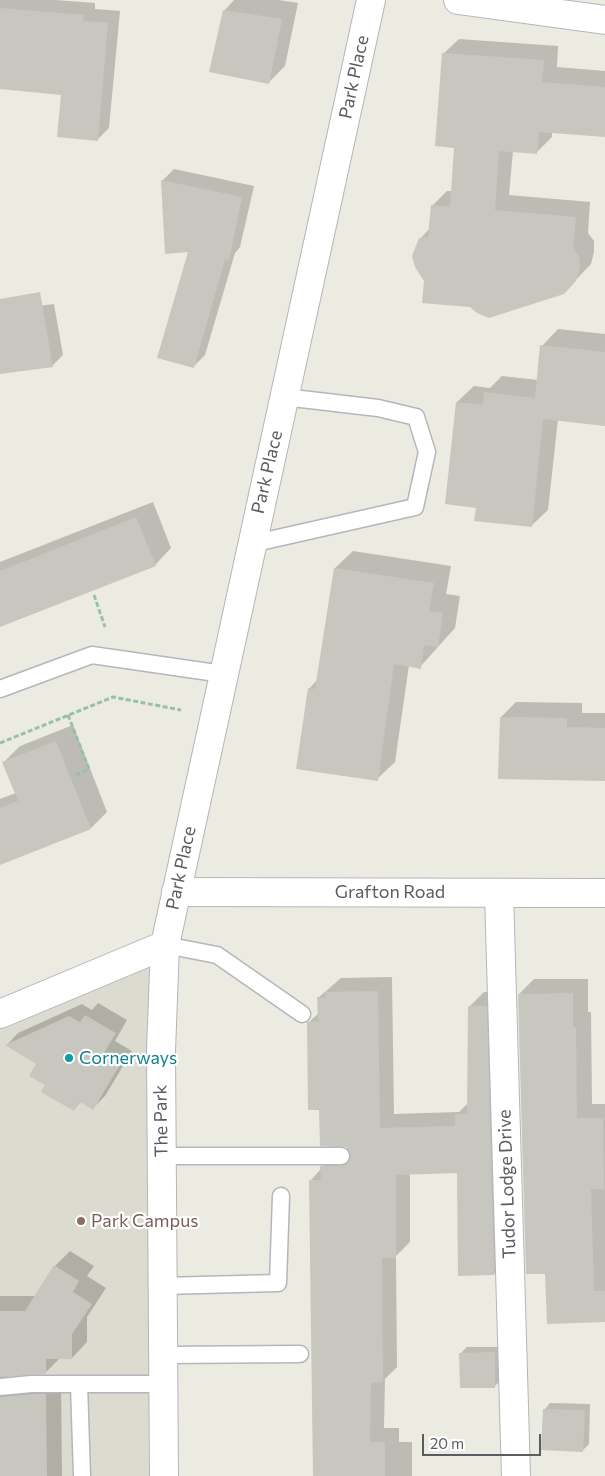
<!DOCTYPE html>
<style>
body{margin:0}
#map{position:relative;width:605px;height:1476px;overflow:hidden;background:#ebebe2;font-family:Commissioner,sans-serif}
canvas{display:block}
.scale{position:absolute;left:422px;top:1434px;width:119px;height:22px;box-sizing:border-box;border:2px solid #5a5c61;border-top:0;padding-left:6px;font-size:15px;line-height:18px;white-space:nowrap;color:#5a5c61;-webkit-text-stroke:4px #fff;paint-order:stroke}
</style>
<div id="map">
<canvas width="605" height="1476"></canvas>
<div class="scale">20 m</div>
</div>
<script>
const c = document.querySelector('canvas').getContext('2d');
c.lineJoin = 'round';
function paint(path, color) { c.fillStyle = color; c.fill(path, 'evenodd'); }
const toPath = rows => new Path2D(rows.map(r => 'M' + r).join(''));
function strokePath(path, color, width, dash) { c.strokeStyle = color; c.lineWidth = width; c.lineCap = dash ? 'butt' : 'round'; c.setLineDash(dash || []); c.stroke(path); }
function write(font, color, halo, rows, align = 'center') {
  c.font = font + ' Commissioner,sans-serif'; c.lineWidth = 4.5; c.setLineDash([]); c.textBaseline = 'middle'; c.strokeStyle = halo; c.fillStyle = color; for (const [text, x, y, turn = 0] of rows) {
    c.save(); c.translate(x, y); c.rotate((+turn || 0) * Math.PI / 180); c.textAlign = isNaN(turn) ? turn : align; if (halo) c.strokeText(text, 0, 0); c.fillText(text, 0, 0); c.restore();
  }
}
const education = toPath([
 [165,945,164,1476,0,1476,0,1014]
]);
const shadow = toPath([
 [0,0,56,0,95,3,95,9,120,11,109,128,97,140,62,94,0,88],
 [234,0,279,0,298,3,285,66,269,82,224,11],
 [459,39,558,46,557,67,605,71,605,136,552,132,552,137,537,152,513,151,509,195,590,202,588,233,594,241,594,252,591,264,563,293,470,305,426,281,420,239,430,228,432,206,447,191,452,191,456,147,443,54],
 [174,169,254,186,240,247,235,253,205,355,193,367,189,251,162,181],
 [54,304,63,355,52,366,0,372,0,311],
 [558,329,605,334,605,425,558,419,548,510,531,526,477,507,457,402,474,386,490,388,502,376,538,380,542,346],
 [153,502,171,548,155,565,0,625,0,562],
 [353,551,451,566,446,594,460,596,455,628,420,667,409,665,395,762,377,779,309,689,317,680,335,568],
 [516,702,582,703,582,713,605,713,605,780,501,717],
 [73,725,107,812,91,828,0,863,0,799,16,793,4,762,20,746],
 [392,977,394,1114,459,1112,469,1102,469,1007,484,992,501,992,508,1259,494,1274,459,1274,458,1171,410,1173,410,1242,396,1256,397,1367,385,1379,384,1428,399,1428,399,1442,412,1442,412,1476,315,1476,311,1180,336,1152,350,1151,320,1109,308,1023,319,1013,318,998,341,978],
 [534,979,588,979,588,1012,591,1012,592,1104,605,1104,605,1321,547,1273,519,994],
 [98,1003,127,1020,115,1041,132,1051,105,1096,93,1108,82,1101,74,1109,47,1085,38,1063,7,1045,18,1033,82,1004,92,1010],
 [70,1251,94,1266,87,1276,106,1288,87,1317,87,1342,72,1358,60,1358,45,1373,6,1375,16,1382,61,1379,62,1476,0,1476,0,1296,36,1296,55,1266],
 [467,1347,501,1347,501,1380,495,1386,461,1353],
 [550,1403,590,1404,589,1444,583,1450,544,1410]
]);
const building = toPath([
 [0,8,84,15,83,21,108,23,98,141,57,137,61,95,0,89],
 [223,10,282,19,269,84,209,72],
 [442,53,544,60,542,82,605,87,605,137,539,132,537,154,499,151,495,210,576,217,573,248,579,257,580,268,576,281,564,294,489,318,477,313,470,307,422,303,424,281,415,267,412,256,419,238,428,237,431,205,450,207,454,148,435,146],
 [161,180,242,197,229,261,225,260,194,368,157,358,188,252,165,254],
 [40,292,53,367,0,374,0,299],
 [540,345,605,352,605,426,543,419,532,527,474,521,476,508,445,504,456,402,483,405,484,392,535,398],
 [136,517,156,566,0,627,0,571],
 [334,568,434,583,429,611,443,613,438,647,424,645,421,669,394,664,378,781,296,769,308,688,315,689],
 [500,717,567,718,567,727,605,728,605,781,498,779],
 [56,741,91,829,0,865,0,808,18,801,2,762],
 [378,991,380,1128,455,1126,455,1114,467,1114,468,1006,487,1006,494,1275,458,1276,457,1173,396,1175,396,1258,382,1258,383,1382,371,1383,370,1442,385,1442,385,1476,313,1476,309,1180,321,1180,320,1166,346,1165,351,1156,346,1147,320,1146,319,1110,308,1110,307,1022,318,1021,317,997,325,998,325,992],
 [573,993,573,1027,576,1027,577,1118,603,1118,604,1189,591,1189,594,1291,605,1291,605,1322,547,1324,545,1274,526,1274,518,994],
 [85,1015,116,1033,104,1053,121,1063,93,1110,80,1102,74,1111,41,1092,45,1085,29,1076,36,1064,5,1045,69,1016,80,1022],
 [54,1265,79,1281,73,1292,92,1304,72,1334,72,1359,46,1359,46,1374,0,1377,0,1311,25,1311],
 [495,1352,495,1388,460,1388,459,1353],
 [31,1394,46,1394,47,1476,0,1476,0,1397],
 [543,1409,585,1410,583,1452,541,1450]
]);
const path = toPath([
 [94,595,105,627],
 [68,715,89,769,75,775],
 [0,743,113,697,181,710]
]);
const lane = toPath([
 [251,544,415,507,427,452,416,417,378,408,284,397],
 [0,689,92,655,223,674],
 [165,945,217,955,302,1014],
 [162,1156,341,1156],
 [163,1286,278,1283,281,1196],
 [163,1355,300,1354],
 [79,1384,82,1476],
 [0,1387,31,1384,164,1384]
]);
const street = toPath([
 [458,0,605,20],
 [176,892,605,893],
 [499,893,516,1476]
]);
const secondary = toPath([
 [0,1014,165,945],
 [164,1476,161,1051,165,945,371,0]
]);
const markers = [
 [69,1058,5,"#0f9aa8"],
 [81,1221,5,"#8d6e63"]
];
const streetNames = [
 ["Park Place",354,77,-78],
 ["Park Place",267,472,-77],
 ["Park Place",181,868,-78],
 ["Grafton Road",390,892],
 ["The Park",161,1121,-91],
 ["Tudor Lodge Drive",507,1184,-92]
];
const cultureNames = [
 ["Cornerways",79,1058]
];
const educationNames = [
 ["Park Campus",91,1221]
];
paint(education, '#dbdbd0');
paint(shadow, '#0003');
paint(building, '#c7c6bf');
strokePath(lane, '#b5b6bb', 19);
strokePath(street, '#b5b6bb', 30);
strokePath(secondary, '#b4b5bb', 30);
strokePath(path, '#9abead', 3, [5, 2.5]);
strokePath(lane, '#fff', 16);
strokePath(street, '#fff', 28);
strokePath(secondary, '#fff', 28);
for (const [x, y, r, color] of markers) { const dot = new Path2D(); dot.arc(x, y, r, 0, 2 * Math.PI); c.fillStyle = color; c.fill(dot); strokePath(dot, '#fff', 2); }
write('18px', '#5a5c61', '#fff', streetNames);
write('18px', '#0d838f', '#fff', cultureNames, 'left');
write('18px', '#785e54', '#fff', educationNames, 'left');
</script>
